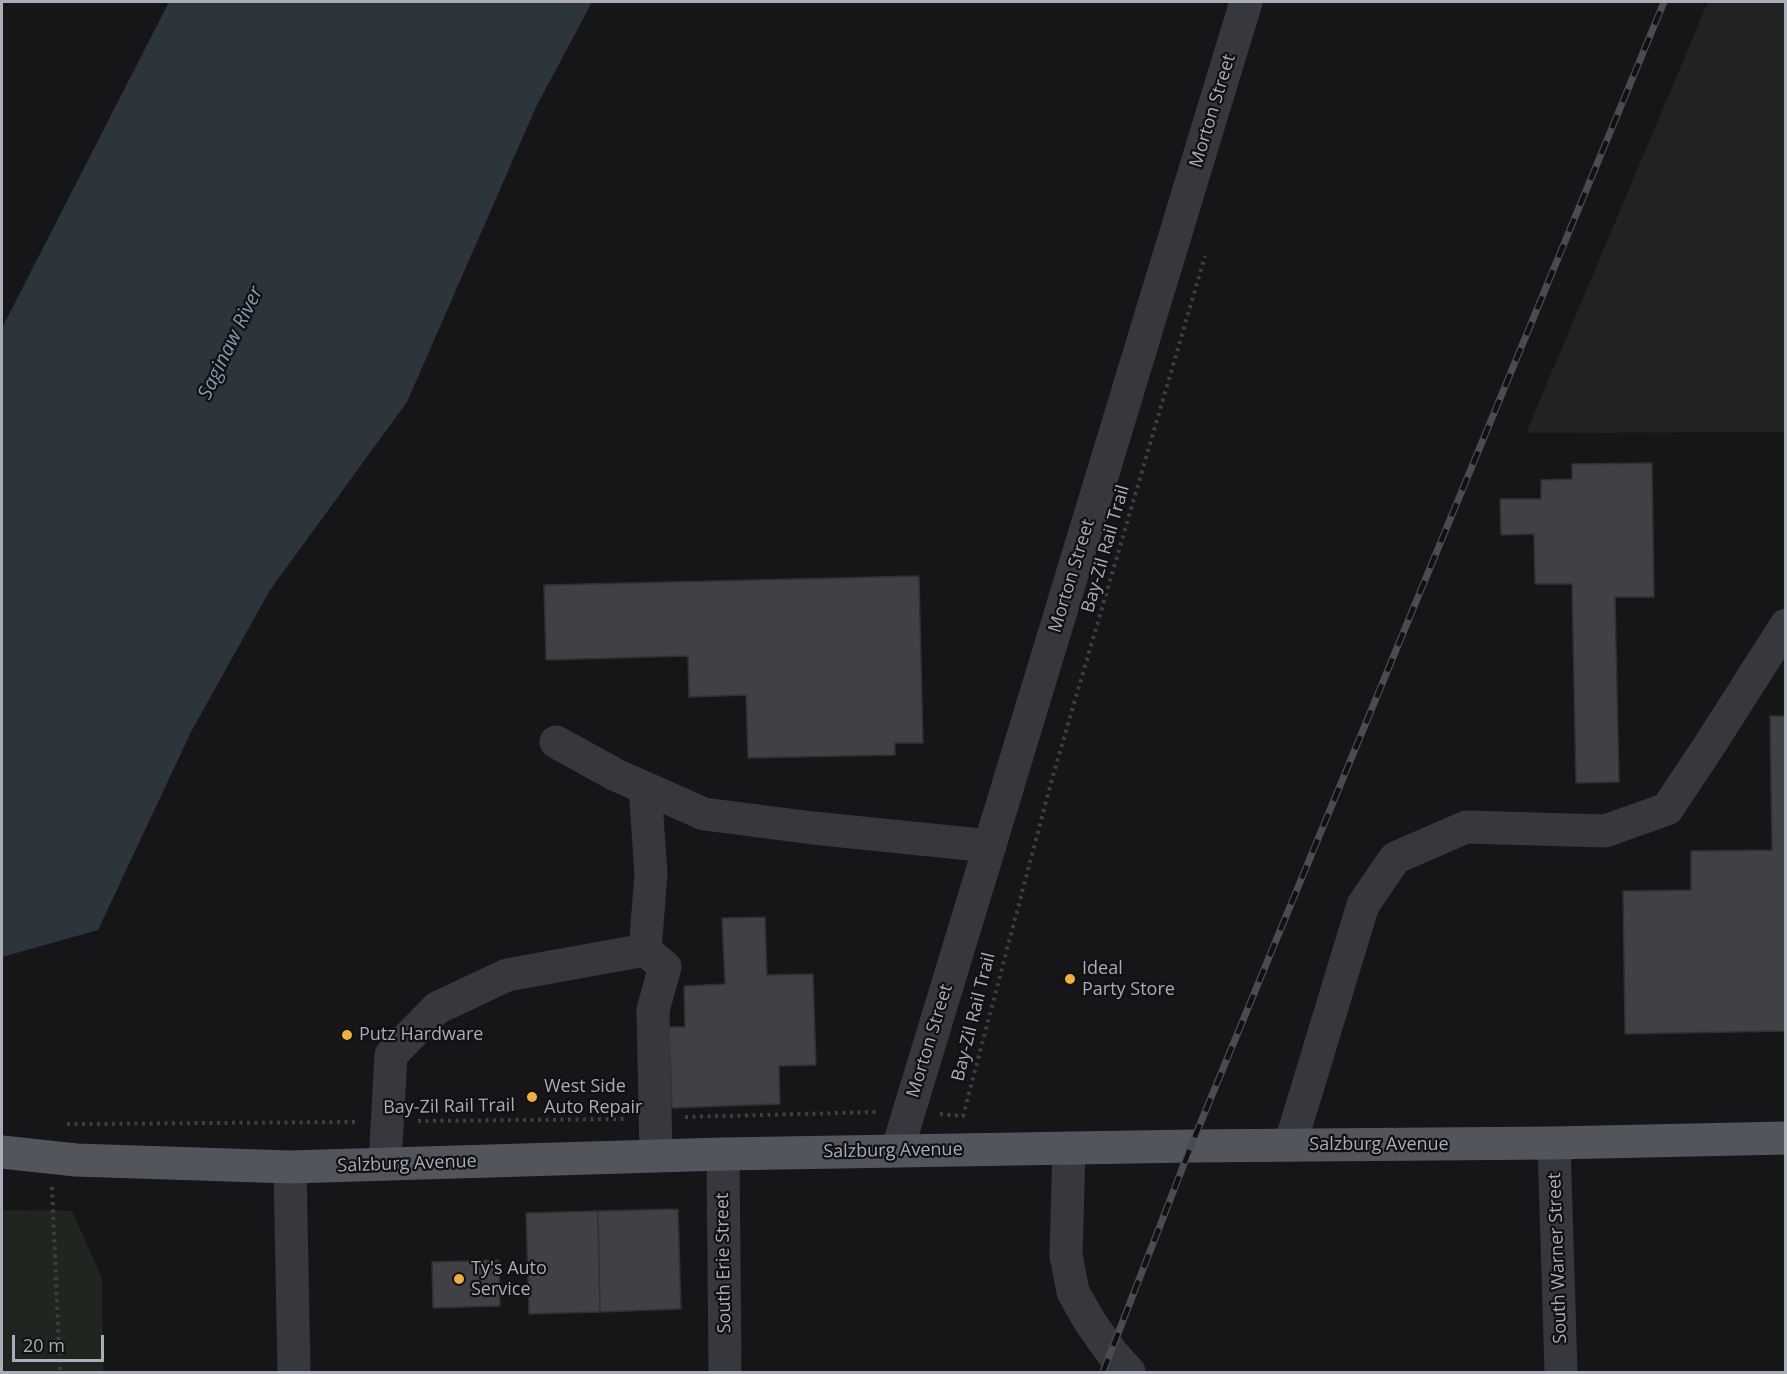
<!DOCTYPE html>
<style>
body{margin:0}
#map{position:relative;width:1787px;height:1374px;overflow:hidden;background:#161618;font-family:"Open Sans",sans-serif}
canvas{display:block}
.frame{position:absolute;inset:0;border:3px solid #a8adb8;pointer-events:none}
.scale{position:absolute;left:12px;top:1335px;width:92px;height:27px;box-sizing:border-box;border:3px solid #a8adb8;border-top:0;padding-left:8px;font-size:18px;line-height:21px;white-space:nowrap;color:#a8adb8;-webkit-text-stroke:4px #111113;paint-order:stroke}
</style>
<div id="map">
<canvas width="1787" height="1374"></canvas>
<div class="frame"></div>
<div class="scale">20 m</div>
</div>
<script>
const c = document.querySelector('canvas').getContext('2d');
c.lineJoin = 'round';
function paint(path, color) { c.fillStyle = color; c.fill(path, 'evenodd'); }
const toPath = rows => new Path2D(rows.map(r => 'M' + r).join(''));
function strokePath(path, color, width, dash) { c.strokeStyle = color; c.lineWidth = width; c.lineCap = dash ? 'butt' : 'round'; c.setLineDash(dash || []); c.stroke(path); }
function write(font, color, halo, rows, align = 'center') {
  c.font = font + ' "Open Sans",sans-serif'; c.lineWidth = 4.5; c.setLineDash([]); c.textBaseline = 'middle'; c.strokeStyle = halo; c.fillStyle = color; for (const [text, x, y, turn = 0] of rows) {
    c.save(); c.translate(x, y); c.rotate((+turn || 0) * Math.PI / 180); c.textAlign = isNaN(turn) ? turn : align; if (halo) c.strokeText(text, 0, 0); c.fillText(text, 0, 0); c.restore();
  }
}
const built = toPath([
 [1708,2,1785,2,1785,432,1526,433]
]);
const green = toPath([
 [2,1210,72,1211,102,1278,103,1372,2,1372]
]);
const water = toPath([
 [169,2,592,2,536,107,407,402,270,590,191,732,98,930,2,957,2,328]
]);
const building = toPath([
 [1652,463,1654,597,1615,597,1619,782,1576,783,1572,584,1535,584,1534,534,1501,535,1500,499,1541,499,1541,480,1572,479,1572,464,1652,463],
 [919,576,923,743,895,743,895,755,748,758,746,695,689,697,688,656,546,660,544,585,919,576],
 [1770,716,1786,716,1786,1031,1625,1034,1623,891,1691,890,1691,851,1772,850,1770,716],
 [765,917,767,975,813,974,816,1065,779,1066,780,1104,672,1108,669,1027,685,1027,684,986,725,984,722,918,765,917],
 [678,1209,681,1309,600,1312,598,1211,678,1209],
 [598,1211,600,1312,529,1314,526,1213,598,1211],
 [499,1260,500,1306,433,1308,432,1262,499,1260]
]);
const path = toPath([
 [940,1114,963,1116,1052,779,1205,256],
 [685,1117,876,1112],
 [418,1121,624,1119],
 [67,1124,357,1122],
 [52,1187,60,1372]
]);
const minor = toPath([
 [556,742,616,775,704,814,813,828,990,846],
 [645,950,651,874,645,788],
 [1554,1143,1561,1372],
 [1290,1145,1363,905,1395,858,1466,827,1605,831,1667,809,1709,746,1786,625],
 [1069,1148,1066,1255,1073,1292,1090,1322,1112,1353,1129,1372],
 [897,1151,1246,2],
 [723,1154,725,1372],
 [385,1164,391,1055,437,1008,507,975,645,950,665,967,653,1010,656,1156],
 [290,1167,294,1372]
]);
const major = toPath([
 [2,1152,76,1160,290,1167,723,1154,1191,1146,1554,1143,1786,1138]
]);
const rail = toPath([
 [1103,1372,1191,1146,1664,2]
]);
const markers = [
 [1070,979,6,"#f2b134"],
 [347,1035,6,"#f2b134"],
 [532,1097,6,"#f2b134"],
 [459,1279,6,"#f2b134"]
];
const streetNames = [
 ["Morton Street",1213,111,-73],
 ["Bay-Zil Rail Trail",1106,549,-74],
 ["Morton Street",1072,576,-73],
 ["Bay-Zil Rail Trail",974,1017,-76],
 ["Morton Street",930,1041,-73],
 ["Bay-Zil Rail Trail",449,1107,-1],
 ["Salzburg Avenue",1379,1145],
 ["Salzburg Avenue",893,1151,-1],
 ["Salzburg Avenue",407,1164,-2],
 ["South Warner Street",1558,1258,-92],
 ["South Erie Street",724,1263,-91]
];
const poiNames = [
 ["Ideal",1082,969],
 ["Party Store",1082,990],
 ["Putz Hardware",359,1035],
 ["West Side",544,1087],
 ["Auto Repair",544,1108],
 ["Ty's Auto",471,1269],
 ["Service",471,1290]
];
const waterNames = [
 ["Saginaw River",231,343,-64]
];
paint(built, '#222225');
paint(green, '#1e261f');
paint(water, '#2c353c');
paint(building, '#404145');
strokePath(building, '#303034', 1.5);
strokePath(path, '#3d3f44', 4, [3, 4.5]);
strokePath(minor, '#37383d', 33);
strokePath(major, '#53555c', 33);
strokePath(rail, '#4a4c52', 7);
strokePath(rail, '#111113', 4.5, [14]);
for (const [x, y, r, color] of markers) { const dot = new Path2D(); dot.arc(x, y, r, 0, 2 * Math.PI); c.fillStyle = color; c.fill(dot); strokePath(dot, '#111113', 2); }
write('18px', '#a8adb8', '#111113', streetNames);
write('18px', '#a8adb8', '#111113', poiNames, 'left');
write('italic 20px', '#7f9bb3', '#111113', waterNames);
</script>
